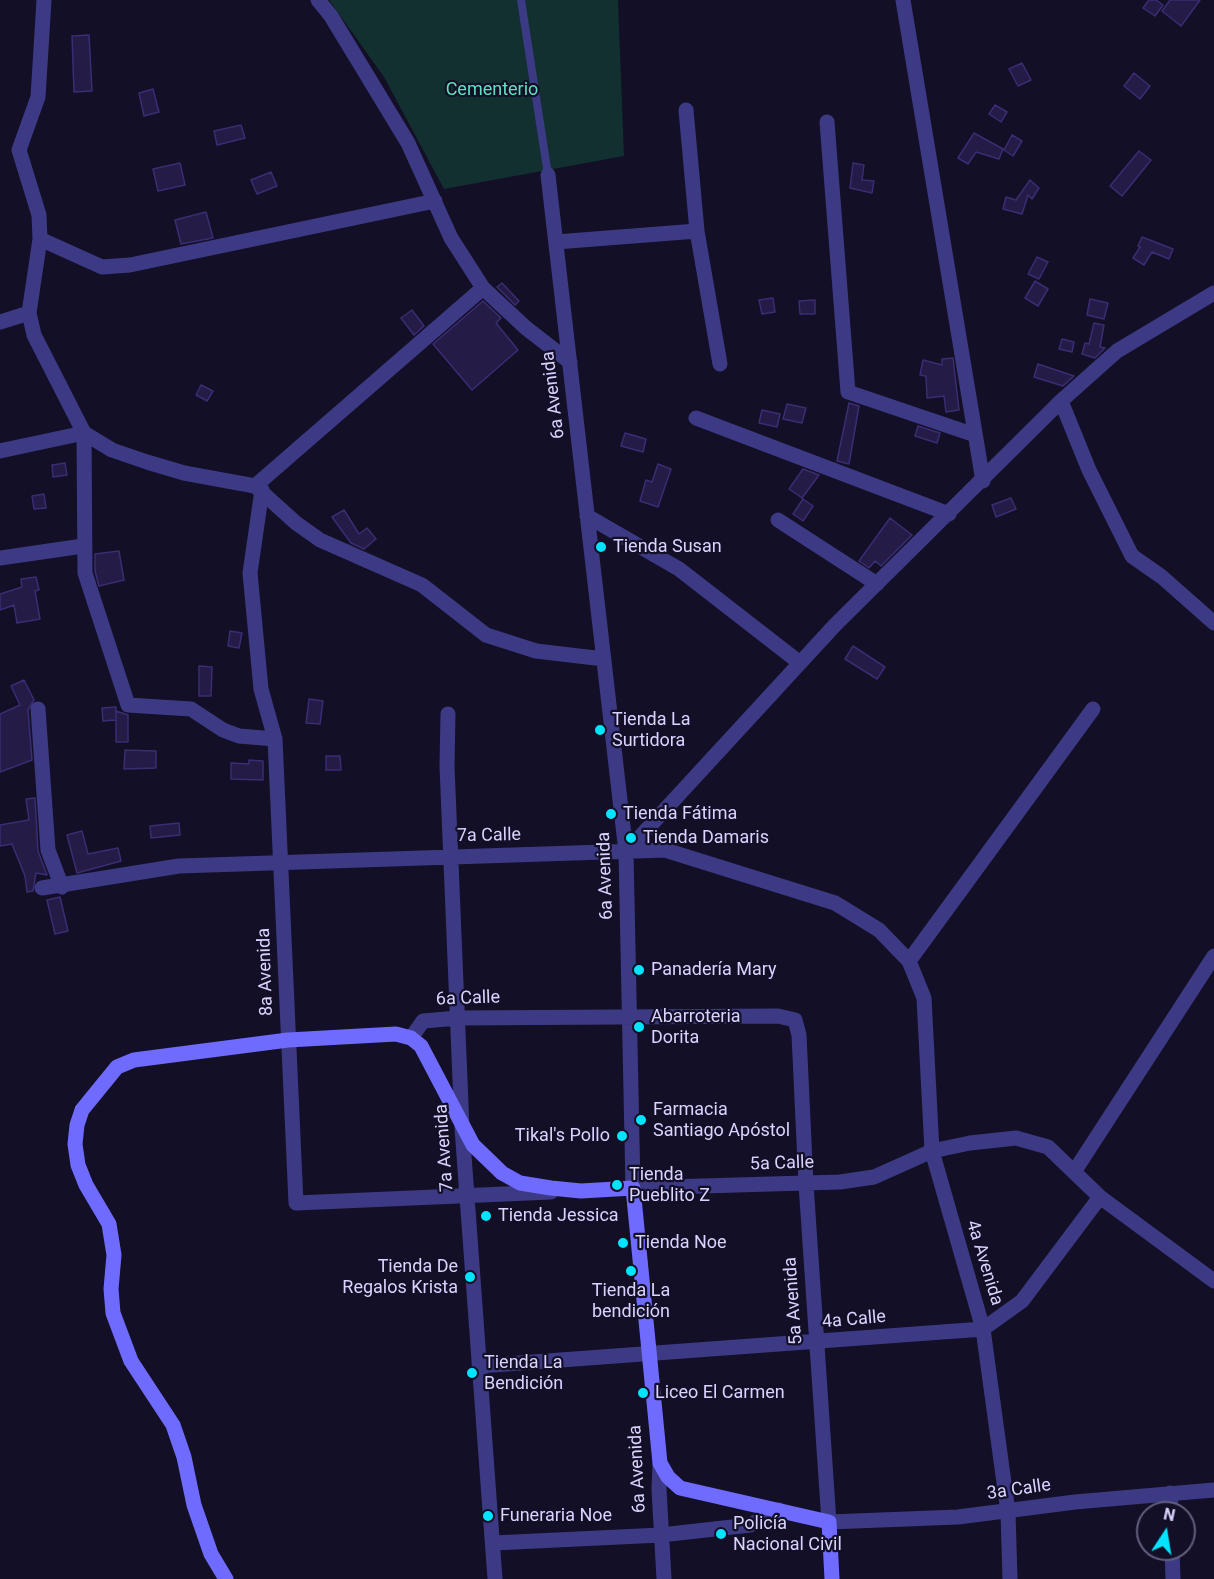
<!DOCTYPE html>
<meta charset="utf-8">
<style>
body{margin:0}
#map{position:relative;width:1214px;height:1579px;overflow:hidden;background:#130f26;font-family:Roboto,sans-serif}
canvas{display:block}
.north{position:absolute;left:1136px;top:1501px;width:60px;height:60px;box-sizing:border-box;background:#130f26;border:2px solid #625e7d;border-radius:50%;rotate:12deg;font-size:16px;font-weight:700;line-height:24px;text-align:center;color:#d9d4ff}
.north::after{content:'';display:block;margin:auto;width:21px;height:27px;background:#00e5ff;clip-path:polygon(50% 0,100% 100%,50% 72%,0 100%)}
</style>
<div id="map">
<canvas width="1214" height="1579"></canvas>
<div class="north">N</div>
</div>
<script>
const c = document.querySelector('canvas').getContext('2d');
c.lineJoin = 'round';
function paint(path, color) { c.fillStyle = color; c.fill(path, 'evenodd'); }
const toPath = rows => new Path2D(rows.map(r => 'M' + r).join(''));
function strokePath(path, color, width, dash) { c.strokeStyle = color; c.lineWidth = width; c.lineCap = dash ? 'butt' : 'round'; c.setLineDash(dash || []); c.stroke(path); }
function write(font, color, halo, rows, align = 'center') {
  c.font = font + ' Roboto,sans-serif'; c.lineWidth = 4.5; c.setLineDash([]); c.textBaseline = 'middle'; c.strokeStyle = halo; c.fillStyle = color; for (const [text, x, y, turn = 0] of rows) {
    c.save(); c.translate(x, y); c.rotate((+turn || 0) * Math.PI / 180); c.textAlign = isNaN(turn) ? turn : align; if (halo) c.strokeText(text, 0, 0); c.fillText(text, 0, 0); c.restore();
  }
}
const green = toPath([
 [329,0,618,0,624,156,444,189,384,77]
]);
const building = toPath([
 [1149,0,1156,0,1163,5,1155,16,1143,8,1149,0],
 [1170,0,1200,0,1181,26,1162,11,1170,0],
 [89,35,92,91,74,92,72,36,89,35],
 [1022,63,1031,80,1018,86,1009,69,1022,63],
 [1134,73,1150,86,1140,99,1124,86,1134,73],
 [153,89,159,112,144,116,139,93,153,89],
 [995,105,1007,112,1001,122,989,114,995,105],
 [241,125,245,138,217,145,214,131,241,125],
 [974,133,1003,149,999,159,976,152,968,164,958,158,974,133],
 [1012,135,1022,141,1013,156,1004,150,1012,135],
 [1139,151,1151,160,1122,196,1110,186,1139,151],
 [180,163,185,185,158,191,153,169,180,163],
 [853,163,864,165,862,180,874,181,872,193,850,188,853,163],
 [271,172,277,186,257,194,251,180,271,172],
 [1030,180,1039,188,1032,199,1028,195,1022,214,1003,209,1006,197,1016,200,1030,180],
 [206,212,213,238,181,244,175,220,206,212],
 [1142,237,1173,249,1169,259,1152,252,1144,265,1133,258,1140,247,1138,246,1142,237],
 [1037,257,1048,262,1039,279,1028,274,1037,257],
 [1035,281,1048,289,1038,306,1025,298,1035,281],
 [502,283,519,301,515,305,497,287,502,283],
 [773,298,775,312,762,314,759,300,773,298],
 [1090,299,1108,303,1104,319,1087,315,1090,299],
 [815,300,815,314,800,314,799,301,815,300],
 [483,301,501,318,496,323,518,350,472,390,433,344,483,301],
 [412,310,424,326,414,335,401,318,412,310],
 [1094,323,1104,325,1100,347,1105,348,1095,358,1082,354,1085,343,1089,344,1094,323],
 [1062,339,1074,342,1072,352,1059,349,1062,339],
 [953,358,959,410,946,412,944,396,927,398,926,376,920,375,923,360,942,365,942,359,953,358],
 [1038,364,1074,376,1063,386,1034,377,1038,364],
 [201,385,213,391,207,401,196,395,201,385],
 [849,403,859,406,849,464,837,461,849,403],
 [787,404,806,408,802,423,783,419,787,404],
 [762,410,780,414,777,427,759,423,762,410],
 [918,426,940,433,937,443,915,436,918,426],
 [625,433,646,439,643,452,621,446,625,433],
 [65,463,67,475,53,477,52,465,65,463],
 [658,464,671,469,658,507,640,501,646,480,652,482,658,464],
 [803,469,819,475,802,498,789,489,803,469],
 [44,494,46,508,34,509,32,496,44,494],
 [1011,498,1016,509,996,517,992,505,1011,498],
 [803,499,813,506,803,521,793,514,803,499],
 [344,510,359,534,367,528,376,539,364,549,351,543,332,517,344,510],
 [890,518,912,535,881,566,875,561,869,568,859,561,890,518],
 [119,551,124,580,99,586,95,571,95,554,119,551],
 [36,577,39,590,35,591,40,619,17,623,14,605,0,610,0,594,22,587,21,579,36,577],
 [230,631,242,633,239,648,228,646,230,631],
 [853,646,885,667,877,679,845,659,853,646],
 [199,666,212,667,211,696,199,696,199,666],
 [24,680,34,700,28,710,32,760,0,772,0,714,20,705,11,686,24,680],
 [309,699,323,701,320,724,306,723,309,699],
 [116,707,116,720,103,721,102,708,116,707],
 [116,711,128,715,128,742,116,742,116,711],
 [125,750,156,751,156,768,124,769,125,750],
 [326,756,340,756,341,770,326,770,326,756],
 [249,760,263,761,263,780,231,779,231,763,249,764,249,760],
 [35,798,38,851,47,875,36,873,33,891,27,892,25,876,12,844,0,846,0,825,29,820,26,799,35,798],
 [179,823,180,835,151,838,150,826,179,823],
 [82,831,88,854,118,848,121,861,77,873,67,835,82,831],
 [60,897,68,931,55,934,47,900,60,897]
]);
const lane = toPath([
 [521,0,548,175]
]);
const street = toPath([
 [44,0,38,97,19,150,39,215,40,239,29,313,34,335,84,433,85,573,128,705,191,709,223,730,239,736,275,739],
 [318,0,331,16,408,143,451,238,483,288,526,328,570,362],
 [903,0,983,481],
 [686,110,697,231],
 [827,122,848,392,975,435],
 [548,175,626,852,633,1188,840,1182,874,1177,932,1151,970,1143,1016,1138,1048,1147,1100,1197,1214,1281],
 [40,239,102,267,130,265,435,201],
 [556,242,697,231,720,364],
 [0,322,29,313],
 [1061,401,1089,470,1132,556,1162,577,1214,623],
 [696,418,949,514],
 [0,451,84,433,112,450,147,462,184,473,255,486,296,523,320,540,422,585,486,635,536,651,604,659],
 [255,486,483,288],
 [262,490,250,573,261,689,275,739,296,1203,551,1192],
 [587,516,679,569,800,663],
 [778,520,877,584],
 [0,558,83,546],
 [38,709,48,850,62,887],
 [448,714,447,766,462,1128,495,1579],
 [626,852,835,625,1061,401,1117,351,1214,293],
 [42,888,179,866,665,850,835,903,879,930,909,961,924,998,932,1151,983,1329,1008,1512,1010,1579],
 [909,961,1093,709],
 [411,1038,423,1021,459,1018,778,1016,795,1020,799,1035,806,1184,829,1522,958,1517,1075,1502,1214,1490],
 [1074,1172,1214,956],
 [479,1366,983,1329,1022,1301,1100,1197],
 [660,1463,659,1489,664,1579],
 [1170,1493,1171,1513],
 [494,1543,661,1535,750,1525,779,1510],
 [1172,1549,1173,1579]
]);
const secondary = toPath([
 [226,1579,211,1554,194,1505,184,1457,173,1425,131,1361,113,1313,111,1289,114,1255,109,1224,86,1185,78,1165,75,1144,77,1125,82,1110,117,1067,134,1060,288,1040,396,1034,411,1038,421,1046,473,1145,502,1173,520,1183,551,1188,581,1191,633,1188,660,1463,668,1477,680,1488,829,1522,832,1579]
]);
const markers = [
 [601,547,6,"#00e5ff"],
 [600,730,6,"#00e5ff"],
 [611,814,6,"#00e5ff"],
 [631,838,6,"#00e5ff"],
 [639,970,6,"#00e5ff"],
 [639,1027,6,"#00e5ff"],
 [641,1120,6,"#00e5ff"],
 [622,1136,6,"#00e5ff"],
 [617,1185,6,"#00e5ff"],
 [486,1216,6,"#00e5ff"],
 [623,1243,6,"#00e5ff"],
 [631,1271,6,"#00e5ff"],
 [470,1277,6,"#00e5ff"],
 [472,1373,6,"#00e5ff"],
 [643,1393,6,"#00e5ff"],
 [488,1516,6,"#00e5ff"],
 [721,1534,6,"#00e5ff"]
];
const parkNames = [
 ["Cementerio",492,90]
];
const streetNames = [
 ["6a Avenida",554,395,-97],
 ["7a Calle",489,836,-1],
 ["6a Avenida",606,876,-92],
 ["8a Avenida",266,972,-92],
 ["6a Calle",468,999,-2],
 ["7a Avenida",445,1148,-94],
 ["5a Calle",782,1164,-2],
 ["4a Avenida",984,1263,73],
 ["5a Avenida",794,1301,-94],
 ["4a Calle",854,1320,-5],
 ["6a Avenida",638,1469,-93],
 ["3a Calle",1019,1490,-8]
];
const poiNames = [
 ["Tienda Susan",613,547],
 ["Tienda La",612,720],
 ["Surtidora",612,741],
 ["Tienda Fátima",623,814],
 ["Tienda Damaris",643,838],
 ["Panadería Mary",651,970],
 ["Abarroteria",651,1017],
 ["Dorita",651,1038],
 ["Farmacia",653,1110],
 ["Santiago Apóstol",653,1131],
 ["Tikal's Pollo",610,1136,"right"],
 ["Tienda",629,1175],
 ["Pueblito Z",629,1196],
 ["Tienda Jessica",498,1216],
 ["Tienda Noe",635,1243],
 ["Tienda De",458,1267,"right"],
 ["Regalos Krista",458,1288,"right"],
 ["Tienda La",631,1291,"center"],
 ["bendición",631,1312,"center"],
 ["Tienda La",484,1363],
 ["Bendición",484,1384],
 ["Liceo El Carmen",655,1393],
 ["Funeraria Noe",500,1516],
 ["Policía",733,1524],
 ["Nacional Civil",733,1545]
];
paint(green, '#12302f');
paint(building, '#241b47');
strokePath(building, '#3b2d73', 1.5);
strokePath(lane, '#3d3a85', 8);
strokePath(street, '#3d3a85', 15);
strokePath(secondary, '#6f6bff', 15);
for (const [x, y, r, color] of markers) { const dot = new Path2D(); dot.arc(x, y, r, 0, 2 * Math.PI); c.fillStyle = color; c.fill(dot); strokePath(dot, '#130f26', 2); }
write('18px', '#5fe0c0', '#130f26', parkNames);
write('18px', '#d9d4ff', '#130f26', streetNames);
write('18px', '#d9d4ff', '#130f26', poiNames, 'left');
</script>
